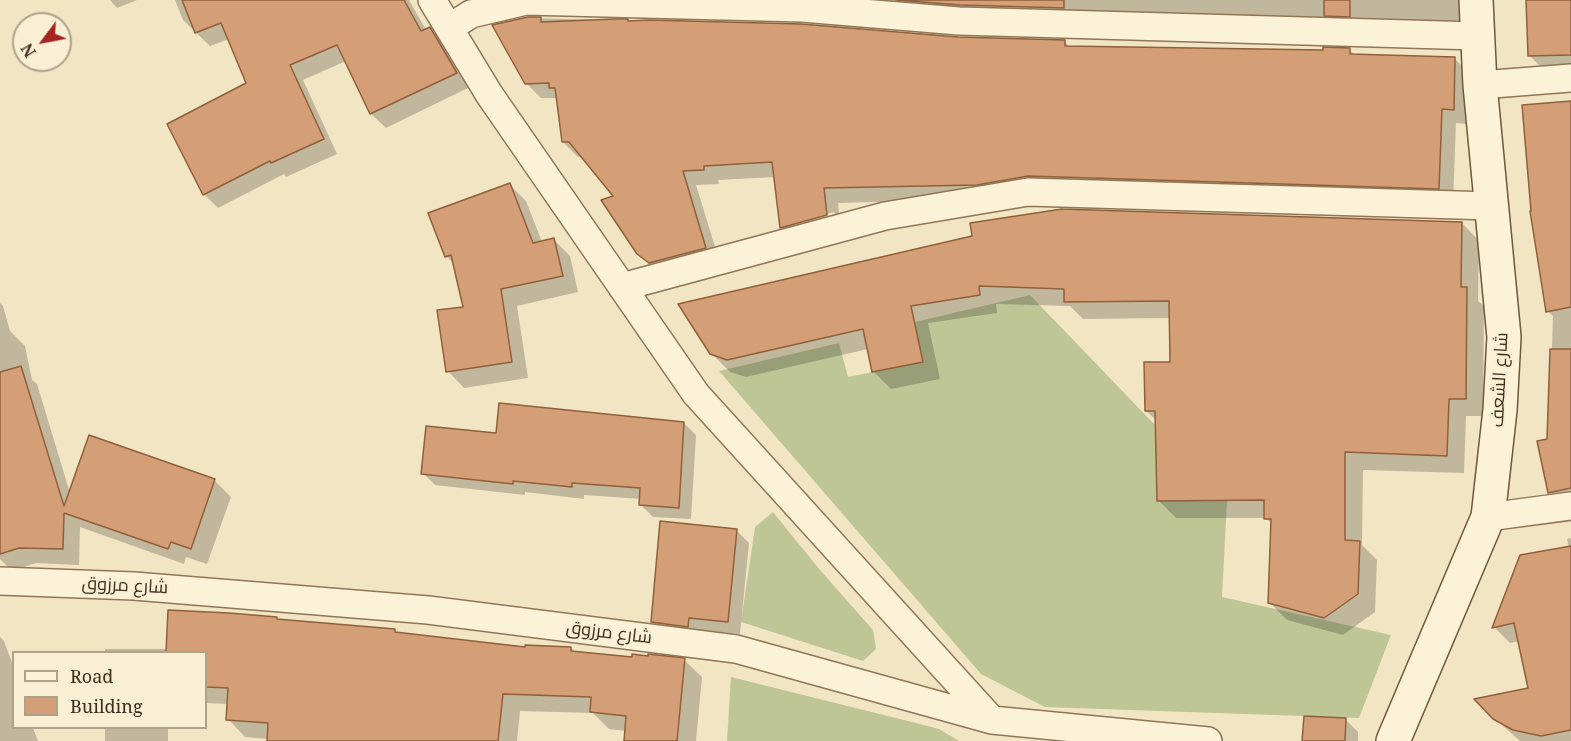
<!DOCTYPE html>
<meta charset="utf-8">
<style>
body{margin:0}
#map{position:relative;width:1571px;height:741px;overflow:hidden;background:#f2e5c3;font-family:"Noto Serif",serif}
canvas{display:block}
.legend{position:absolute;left:12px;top:651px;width:195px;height:78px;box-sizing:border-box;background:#f9efd4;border:2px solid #aea28b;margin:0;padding:8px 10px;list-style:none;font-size:18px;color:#3d2e1d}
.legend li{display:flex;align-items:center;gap:12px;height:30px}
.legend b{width:30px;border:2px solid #aea28b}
.north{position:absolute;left:12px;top:12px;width:60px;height:60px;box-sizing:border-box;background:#f9efd4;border:2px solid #aea28b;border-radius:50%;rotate:238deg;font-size:16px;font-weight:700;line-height:24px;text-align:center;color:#3d2e1d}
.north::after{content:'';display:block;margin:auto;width:21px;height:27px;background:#a42422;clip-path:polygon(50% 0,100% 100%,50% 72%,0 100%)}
</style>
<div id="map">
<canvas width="1571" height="741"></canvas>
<ul class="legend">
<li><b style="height:8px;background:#fcf2d8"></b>Road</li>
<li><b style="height:16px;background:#d49f76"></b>Building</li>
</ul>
<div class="north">N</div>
</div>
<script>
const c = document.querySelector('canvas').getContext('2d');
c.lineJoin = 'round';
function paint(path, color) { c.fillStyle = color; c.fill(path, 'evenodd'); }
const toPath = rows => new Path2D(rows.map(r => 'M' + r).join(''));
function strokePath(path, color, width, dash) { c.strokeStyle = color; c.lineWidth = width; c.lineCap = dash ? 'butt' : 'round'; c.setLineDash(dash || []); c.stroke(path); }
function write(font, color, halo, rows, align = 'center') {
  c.font = font + ' "Noto Serif",Cairo,serif'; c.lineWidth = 4.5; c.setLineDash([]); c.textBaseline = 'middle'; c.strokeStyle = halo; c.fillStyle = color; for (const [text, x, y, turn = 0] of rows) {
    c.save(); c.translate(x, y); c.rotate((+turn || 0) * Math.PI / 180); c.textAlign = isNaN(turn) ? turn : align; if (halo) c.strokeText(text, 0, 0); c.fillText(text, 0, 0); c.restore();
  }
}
const cemetery = toPath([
 [1030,295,1156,426,1157,501,1227,501,1222,597,1391,635,1359,718,1045,707,981,674,719,371,839,343,848,377,923,362,915,322],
 [773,512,820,570,873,630,876,649,863,661,741,622,755,527],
 [731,677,920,724,939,729,959,741,727,741]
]);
const shadow = toPath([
 [110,0,137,0,117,8],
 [175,0,409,0,426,30,429,28,444,43,470,87,386,128,371,114,346,61,303,80,337,154,286,177,284,174,218,208,204,194,248,84,229,39,210,46,183,20],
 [478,0,1473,0,1474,23],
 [1527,0,1571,0,1571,72,1547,73,1530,56],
 [528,18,801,25,958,38,1064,41,1071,48,1324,52,1349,50,1356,56,1454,58,1469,73,1468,124,1456,123,1453,203,992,199,838,203,841,230,796,242,782,227,776,177,718,180,719,184,696,185,720,263,654,269,638,253,616,197,583,156,578,157,563,142,557,98,541,98,526,83],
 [834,212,835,215,792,226,792,223],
 [1571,102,1571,509,1567,510,1549,492,1549,440,1553,316,1548,311],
 [509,184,526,201,542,242,553,239,570,256,578,292,517,306,528,378,464,388,448,371,465,308,455,265,446,256],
 [1462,223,1479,241,1478,301,1484,306,1483,416,1466,416,1464,473,1363,470,1362,545,1377,560,1375,612,1343,635,1287,620,1269,602,1272,524,1266,518,1176,518,1158,500,1157,421,1146,411,1172,363,1171,318,1083,319,1070,306,996,304,997,313,928,323,940,379,891,389,873,371,868,349,746,377,730,372,711,353,680,305],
 [0,303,3,306,10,331,25,346,32,380,37,384,70,493,90,437,215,481,231,497,207,564,186,557,184,564,80,527,79,565,36,563,12,571,0,559],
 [684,423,696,435,691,519,653,517,640,504,641,499,584,495,584,499,525,492,525,495,435,485,423,473,497,434],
 [736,530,749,543,740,634,701,630,700,639,665,634,652,622],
 [1571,538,1571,741,1520,741,1494,718,1530,689,1520,641,1510,643,1494,627,1569,548,1567,539],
 [277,618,279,621,395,630,398,633,527,649,571,648,576,653,633,659,684,660,702,677,696,741,626,741,626,731,609,729,593,713,520,711,517,741,269,741,269,739,245,737,228,719,229,704,206,703,206,652,105,652,105,649,168,649],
 [0,637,4,641,14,668,14,728,33,728,38,741,0,741],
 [1345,719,1358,732,1358,741,1304,741],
 [105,728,168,728,168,741,105,741]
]);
const building = toPath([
 [182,0,404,0,421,31,430,27,457,73,370,114,337,45,290,65,324,139,271,163,270,161,203,195,167,124,246,83,221,23,195,33,182,0],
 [896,0,1064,0,1064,8,960,5,896,0],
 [1324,0,1350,0,1350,17,1324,16,1324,0],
 [1526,0,1571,0,1571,55,1528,56,1526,0],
 [528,17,541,17,541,22,616,19,628,19,628,21,649,20,801,24,958,37,1065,40,1065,46,1323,50,1323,47,1350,48,1350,54,1455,57,1454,110,1442,109,1439,189,1028,176,977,185,824,188,827,215,780,228,772,162,704,166,704,170,683,171,706,248,649,263,637,254,601,200,613,196,569,142,562,142,555,88,549,88,549,83,525,84,492,25,528,17],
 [1571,101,1571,307,1546,312,1530,211,1531,211,1522,105,1571,101],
 [510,183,533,243,554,238,563,276,501,289,512,362,446,372,437,310,463,307,451,255,445,257,428,213,510,183],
 [1062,209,1462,222,1461,287,1467,287,1466,399,1449,399,1447,456,1345,452,1345,540,1360,541,1358,594,1324,618,1268,603,1271,519,1264,519,1264,500,1157,501,1155,411,1145,411,1144,362,1170,362,1169,301,1064,302,1064,289,979,286,980,295,911,306,923,362,872,372,863,329,727,360,710,354,678,304,972,236,970,223,1062,209],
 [1550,349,1571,349,1571,488,1548,493,1537,441,1547,439,1550,349],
 [21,366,64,506,89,435,215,479,191,549,171,542,168,549,64,513,63,549,19,548,0,554,0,372,21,366],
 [499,403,684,422,679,508,639,505,640,488,572,483,572,487,513,481,513,484,421,474,426,426,496,433,499,403],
 [660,521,737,529,728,622,689,618,688,627,651,622,660,521],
 [1571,546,1571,730,1541,736,1513,730,1493,719,1474,699,1528,688,1514,623,1492,628,1520,555,1571,546],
 [168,610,229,613,277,617,277,619,395,629,395,632,525,647,525,645,571,647,571,651,632,657,632,654,648,656,648,654,685,658,677,741,624,741,626,716,590,712,591,697,503,694,498,741,267,741,268,723,226,720,228,688,206,687,206,652,166,652,168,610],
 [1304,716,1346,718,1345,741,1302,741,1304,716]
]);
const street = toPath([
 [432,0,489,94,696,394,992,720],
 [449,28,471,14,526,1,802,8,959,21,1477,36],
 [1480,85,1571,78],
 [622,287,885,216,1028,192,1491,206],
 [1488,517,1571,506],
 [0,581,134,586,428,610,736,649,992,720,1208,741]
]);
const secondary = toPath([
 [1393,741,1488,517,1500,410,1504,337,1480,85,1476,0]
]);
const streetNames = [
 ["شارع الشعف",1500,380,-87],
 ["شارع مرزوق",125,586,3],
 ["شارع مرزوق",609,633,7]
];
paint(cemetery, '#bfc696');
paint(shadow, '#0003');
paint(building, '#d49f76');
strokePath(building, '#905f3b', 1.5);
strokePath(street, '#8f7658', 30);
strokePath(secondary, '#71573b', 36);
strokePath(street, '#fcf2d8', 27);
strokePath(secondary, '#fcf2d8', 33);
write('18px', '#3d2e1d', '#f9efd4', streetNames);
</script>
